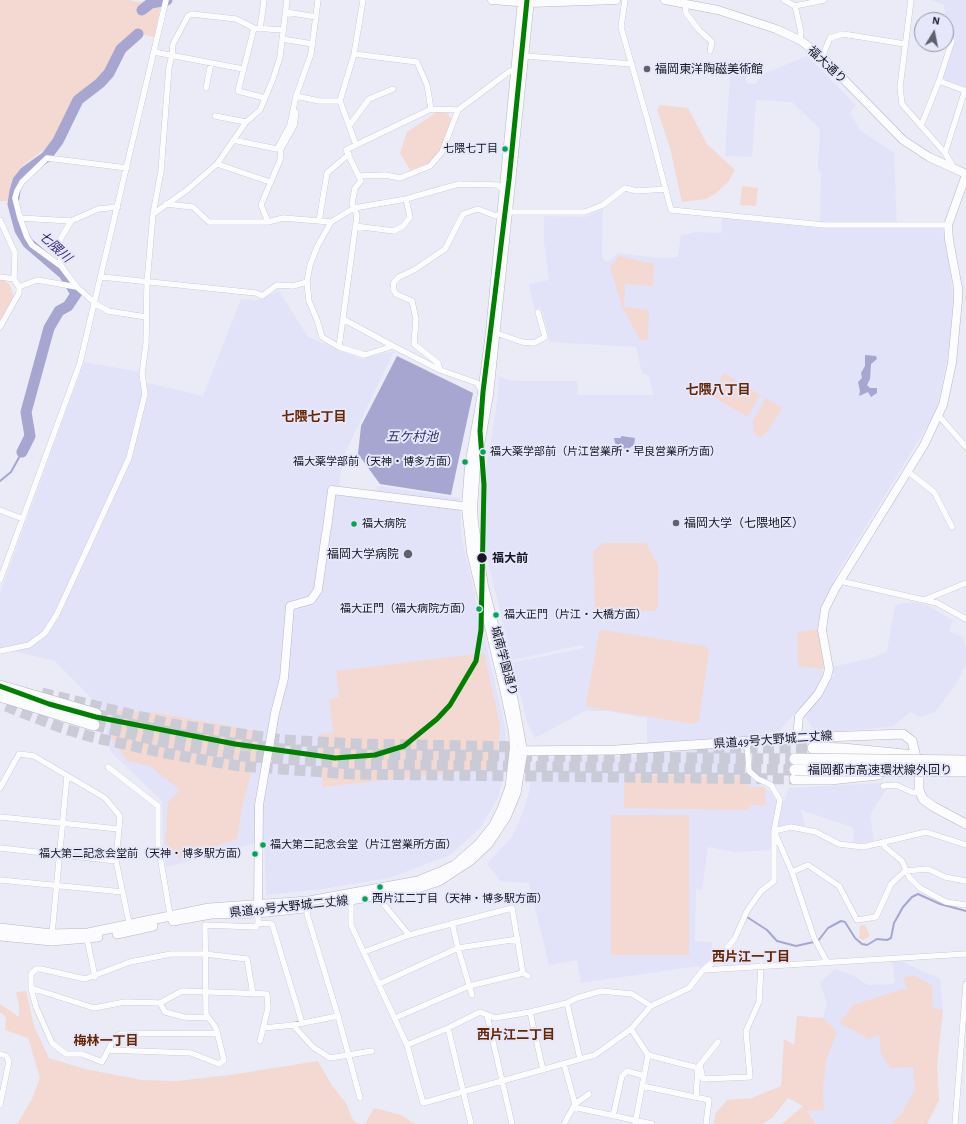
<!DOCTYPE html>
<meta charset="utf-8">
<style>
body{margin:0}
#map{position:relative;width:966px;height:1124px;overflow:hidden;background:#eaebf6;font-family:"Alegreya Sans",sans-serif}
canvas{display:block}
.north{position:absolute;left:914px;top:12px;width:40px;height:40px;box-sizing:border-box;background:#e6e7fa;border:1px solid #9394a4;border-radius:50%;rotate:10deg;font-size:11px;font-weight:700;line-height:16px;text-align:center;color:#161722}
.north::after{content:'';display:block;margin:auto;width:14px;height:18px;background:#60616c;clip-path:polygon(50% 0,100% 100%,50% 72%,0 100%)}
</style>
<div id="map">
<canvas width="966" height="1124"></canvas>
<div class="north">N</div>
</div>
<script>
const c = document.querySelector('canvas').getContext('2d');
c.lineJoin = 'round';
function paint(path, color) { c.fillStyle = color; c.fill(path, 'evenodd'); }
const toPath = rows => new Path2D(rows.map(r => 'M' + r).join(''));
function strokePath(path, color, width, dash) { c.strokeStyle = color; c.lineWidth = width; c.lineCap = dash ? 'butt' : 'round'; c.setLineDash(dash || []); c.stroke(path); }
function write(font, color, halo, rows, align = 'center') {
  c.font = font + ' "Alegreya Sans","Noto Sans JP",sans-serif'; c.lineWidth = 4; c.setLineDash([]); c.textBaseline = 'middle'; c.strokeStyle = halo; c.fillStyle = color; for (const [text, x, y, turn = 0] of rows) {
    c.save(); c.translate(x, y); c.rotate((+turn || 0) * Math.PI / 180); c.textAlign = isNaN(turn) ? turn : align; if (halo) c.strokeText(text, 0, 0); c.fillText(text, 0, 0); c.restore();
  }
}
const built = toPath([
 [931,0,966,0,966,88,945,80,943,77,956,38,947,36,944,5],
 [807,56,856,105,850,113,860,130,894,153,897,227,942,226,949,261,953,298,950,345,936,412,838,572,823,607,819,621,823,678,835,676,831,667,873,658,887,651,895,605,911,602,925,604,953,620,949,631,963,637,966,647,966,665,954,687,935,712,920,717,910,712,892,727,815,733,800,707,779,731,744,737,745,771,756,782,773,793,775,799,784,801,789,788,880,783,887,788,870,815,874,841,853,844,854,828,801,810,805,826,790,824,773,828,771,850,735,852,708,847,702,890,696,889,695,941,712,942,712,958,700,968,698,966,581,983,577,960,549,965,529,883,500,881,488,865,489,861,512,837,523,812,529,792,533,763,540,758,647,756,647,718,607,711,585,711,535,738,527,722,512,663,584,648,582,645,512,660,486,553,482,493,498,396,499,377,513,381,577,381,578,395,653,395,649,376,642,373,636,347,550,342,541,307,535,310,529,284,549,280,544,241,544,216,585,217,603,209,602,257,606,262,619,253,657,258,678,257,681,235,696,232,721,233,722,218,820,228,821,174,818,169,820,129,792,102,756,100,752,157,725,156,731,60,745,61,746,83,756,84,761,75],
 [279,291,308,337,362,359,394,351,343,457,339,487,376,492,377,486,460,498,461,535,505,726,506,748,504,775,498,798,480,828,450,855,389,878,322,889,266,895,264,841,166,867,163,844,162,801,110,751,102,709,55,661,0,648,0,593,84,362,140,372,139,381,203,396,241,299,258,300],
 [904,958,905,963,940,979,943,1010,937,1066,939,1100,927,1124,816,1124,802,1104,794,1046,797,1016,823,1018,827,1003,820,983,835,969,852,975,868,985,892,984,895,982,892,959]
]);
const green = toPath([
 [0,0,129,0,138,2,162,0,154,37,137,33,120,48,108,73,96,84,80,94,61,129,45,149,22,166,12,181,8,201,0,201],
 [660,105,688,108,707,144,735,170,728,182,715,194,706,199,682,202,670,148,657,109],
 [437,112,447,113,451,119,441,150,430,163,410,170,400,153,407,132],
 [742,186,758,188,756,206,740,205],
 [619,256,654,264,653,286,625,284,624,307,649,310,648,340,640,340,622,307,610,267],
 [0,277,10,285,13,295,12,303,0,321],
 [724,373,760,395,747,417,711,395],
 [766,398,782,408,767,432,761,437,756,435,754,433,753,420],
 [603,543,646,543,658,565,658,608,654,611,595,612,593,552],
 [819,629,824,669,798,666,797,632],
 [603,630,705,646,709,650,699,721,694,724,588,707,586,704,599,632],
 [484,653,500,726,496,768,323,787,318,735,333,732,329,699,339,697,336,671],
 [112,710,159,713,262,732,242,807,237,839,179,859,165,843,168,802,180,790,150,766,127,761,112,739],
 [624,775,749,777,749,787,765,787,766,805,749,805,749,810,624,808],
 [611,815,689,815,689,955,611,955],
 [865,925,870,936,863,940,859,938,860,926],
 [915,976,932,986,933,1008,943,1010,937,1066,939,1100,927,1124,892,1124,902,1113,915,1090,913,1067,891,1068,881,1054,879,1035,869,1039,840,1023,853,1005,902,989,908,991,903,977],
 [26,991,34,1026,49,1058,85,1069,142,1080,177,1081,230,1075,318,1061,333,1087,346,1103,353,1120,359,1124,17,1124,31,1101,40,1078,28,1038,5,1030,6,1018,2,1013,0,1013,0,1004,19,1017,19,1005,16,992],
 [797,1016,823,1018,837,1032,826,1061,823,1089,824,1110,807,1111,816,1124,782,1124,803,1106,788,1098,773,1117,763,1124,714,1124,715,1114,727,1100,752,1098,781,1086,784,1039,794,1045],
 [374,1108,401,1115,415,1124,365,1124]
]);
const water = toPath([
 [865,355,876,356,877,359,871,364,870,379,867,385,870,388,877,388,877,393,871,397,868,392,859,396,860,391,858,382,862,378,861,373,865,366],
 [397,356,473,393,451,495,380,484,358,454,361,426],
 [621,436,635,438,634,445,628,449,619,448,615,443,614,438,621,438]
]);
const stream = toPath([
 [0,481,11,472,22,452],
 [747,917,767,930,777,941,796,946,818,941,828,928,841,921,845,922,855,938,862,944,867,945,877,939,887,940,891,938,894,923,903,907,912,897,918,894,940,904,966,911]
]);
const river = toPath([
 [142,10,151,3,167,0],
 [22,452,30,436,26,412,49,328,59,311,68,306,76,294,64,274,28,243,20,230,13,204,15,191,18,181,25,172,46,157,58,141,78,100,100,83,109,73,121,49,138,34]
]);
const highwayTunnel = toPath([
 [42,693,171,724,284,740,355,744,524,747],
 [6,706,62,728,92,737,165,753,239,766,353,774,795,779],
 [96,714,131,724,208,740,283,749,354,754,795,759],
 [94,725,167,743,241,756,353,764,795,770],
 [697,748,813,748]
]);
const street = toPath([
 [625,0,621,27,648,122,671,210,824,225,948,225],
 [784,0,795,6,801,32,800,40],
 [911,0,900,87,902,104,945,153,954,168],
 [685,3,686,13,699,30,712,42,710,51],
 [795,6,824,0],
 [286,12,316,17],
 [254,28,238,91,265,98],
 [260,29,264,0],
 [282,39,313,44],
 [154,52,243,69],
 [354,54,417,62,427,85,431,109],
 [525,56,632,64],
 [822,57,830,38,843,34,905,44],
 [939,81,966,91],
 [206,88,211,63],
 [296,96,319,101,340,101],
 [215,116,246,122],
 [349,126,369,99,393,89],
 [921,126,939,81,952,41],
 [233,140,277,149,290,125,296,96,311,54,318,0],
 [356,145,431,109,458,110],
 [945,153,965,90],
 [217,164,270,182],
 [360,176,385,175,400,178,430,166,442,152,458,110,510,71,515,71],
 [166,204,193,207,209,222,268,222,283,218,331,222],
 [508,212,585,212,603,205,625,188,637,191,665,189],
 [153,214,161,171,169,67,172,55,173,44,188,16,192,14,236,19,254,28,283,30],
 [20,218,71,221,98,209,118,207],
 [0,220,15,253,14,279],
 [71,221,60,240,61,266,77,287,96,304,108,311,146,317],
 [319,221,327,173,349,154],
 [268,222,261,205,280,160,281,149,294,126,296,112],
 [355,226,394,231,403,226,410,217,406,199],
 [61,266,32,245,27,237,20,218,15,198,17,191,22,182,47,158,127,168],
 [0,277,14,279,19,287,37,280,77,287],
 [102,277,256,293,262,296,277,285,293,286,307,282,310,265,318,245,331,222,354,208,352,203,355,188,361,181,346,150,356,145,340,101,354,54,363,0],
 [307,282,309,301,317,320,322,337,339,347,365,355,393,346,440,370,477,383,482,392],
 [343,319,393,346],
 [0,327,19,293,19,287],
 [496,333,522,342,534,343,545,337,538,312],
 [339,347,357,215,354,208,406,199,459,184,498,185,503,190],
 [440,370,438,363,414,344,416,319,412,301,396,294,393,289,394,282,399,277,414,270,445,249,463,214,478,209,496,216,501,213],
 [939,416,966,447],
 [907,471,934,492,952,527],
 [0,510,23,519],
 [0,580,80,363,166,0],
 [840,581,937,603,966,619],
 [924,600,966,583],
 [0,651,29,645,45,633,57,614,129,458,145,394,142,374,146,343,147,283,153,214,187,190,217,164,246,122,260,110,273,79,280,57,287,0],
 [747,742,749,771,758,779,771,785,780,800,774,831,792,872,814,938,827,962],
 [108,767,158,806,158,844,170,915],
 [883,786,896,785,914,793,919,790],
 [0,788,19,754,34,756,105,798,120,816,116,861,130,927],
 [0,817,119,829],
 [883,842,885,847,902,861,909,877,920,888,946,902,966,905],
 [0,848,116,861],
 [792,872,808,865,839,886,857,920,876,917,891,884,905,871,928,869,945,877,966,881],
 [0,880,123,892],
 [382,895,381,901,409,935],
 [351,900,351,925,407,1045,423,1103,595,1055,631,1029,651,1006,689,988,703,970,966,954],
 [309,907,307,914,338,1016,360,1098],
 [258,923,272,924,302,1023],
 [452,923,458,948,472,995],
 [52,934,67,776],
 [87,939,95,977],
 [364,952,409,935,512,908,523,973,528,976],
 [703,970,722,955,735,938,747,911,761,891,774,881,774,831,791,827,816,832,839,844,863,847,926,832,966,845],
 [379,984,458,948,518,939],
 [31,988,94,1008,125,1002,160,1003,182,991,267,994,268,1008,260,1041],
 [160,1003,165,1012,184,1017,208,1018],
 [567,1003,580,1059],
 [530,1012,543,1070],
 [487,1015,512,1124],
 [395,1018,469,986,523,973],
 [293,1025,313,1047,330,1058,372,1051],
 [264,1028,293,1025,338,1016],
 [448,1028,471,1124],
 [631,1029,648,1055,698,1068,696,1097],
 [217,1033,120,1034,115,1037,102,1062,82,1054,66,1054,52,1043,36,1007,31,988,31,974,36,969,41,969,85,979,130,962,171,954,205,954,247,959,253,994],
 [407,1045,448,1028,480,1012,495,1018,530,1012,567,1003,577,998,601,991,632,994,651,1006],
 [108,1050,191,1053,219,1064,224,1060,216,1028,206,1014,205,925,256,927,258,923,258,913],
 [0,1054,6,1056,9,1061,0,1105],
 [564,1064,575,1104],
 [700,1065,703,1079,750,1077,746,1031,759,1002,761,966],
 [698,1067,718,1042],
 [642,1086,709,1100,706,1124],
 [573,1107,652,1124],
 [613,1116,622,1076,627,1071,644,1076],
 [564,1124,575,1104,589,1094],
 [635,1124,648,1055],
 [955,1124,966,984]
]);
const secondary = toPath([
 [492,0,530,3,616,0],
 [665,0,718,10,776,29,800,40,822,57,903,140,929,157,966,174],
 [327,528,332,490,470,507],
 [797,738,799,716,818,694,827,677,829,669,822,630,825,609,835,589,924,445,943,405,952,363,958,300,958,288,949,240,948,225,966,175],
 [514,751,513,732,504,689,471,552,466,507,469,466,482,393,490,332,522,0],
 [523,751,514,701,484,586,474,523,473,508,476,467,489,395,530,0],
 [258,911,259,805,275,713,284,678,290,606,311,600,318,590,326,533]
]);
const primary = toPath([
 [334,903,418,888,439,881,471,860,488,844,506,817,516,793,523,751],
 [173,921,211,914,258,913,304,908],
 [0,928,52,934,88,933,209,908,309,901,418,881,440,872,455,865,478,845,494,825,502,809,510,787,514,751,616,750,797,738,903,734,912,741,914,749,919,770,919,790,923,799,934,807,966,824],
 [117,934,153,926],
 [0,936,52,941,98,937]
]);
const highway = toPath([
 [0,686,96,714],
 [0,696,94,725],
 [813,748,843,749,914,756],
 [795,779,830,779,878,774]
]);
const highwayBridge = toPath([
 [795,759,966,761],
 [795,770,966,771]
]);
const metro1 = toPath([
 [0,686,49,704,96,717,235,744,335,758,375,755,404,746,437,719,450,705,476,661,481,630,484,485,480,431,483,392,509,180,527,0]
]);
const markers = [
 [647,69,4,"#60616c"],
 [505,149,3.5,"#00a651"],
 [483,452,3.5,"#00a651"],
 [465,462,3.5,"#00a651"],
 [676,523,4,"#60616c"],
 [354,524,3.5,"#00a651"],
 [408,554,5,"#60616c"],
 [482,558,5.5,"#161722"],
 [479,609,3.5,"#00a651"],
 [496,615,3.5,"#00a651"],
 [263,845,3.5,"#00a651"],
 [255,854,3.5,"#00a651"],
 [380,887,3.5,"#00a651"],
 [365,899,3.5,"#00a651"]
];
const busNames = [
 ["七隈七丁目",498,149,"right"],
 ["福大薬学部前（片江営業所・早良営業所方面）",490,452],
 ["福大薬学部前（天神・博多方面）",458,462,"right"],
 ["福大病院",362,524],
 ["福大正門（福大病院方面）",472,609,"right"],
 ["福大正門（片江・大橋方面）",504,615],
 ["福大第二記念会堂（片江営業所方面）",270,845],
 ["福大第二記念会堂前（天神・博多駅方面）",248,854,"right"],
 ["西片江二丁目（天神・博多駅方面）",372,899]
];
const streetNames = [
 ["福大通り",827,65,43],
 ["城南学園通り",504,661,75],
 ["県道49号大野城二丈線",773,740,-4],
 ["福岡都市高速環状線外回り",880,770],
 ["県道49号大野城二丈線",289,907,-6]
];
const poiNames = [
 ["福岡東洋陶磁美術館",655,69],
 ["福岡大学（七隈地区）",684,523],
 ["福岡大学病院",399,554,"right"]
];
const stopNames = [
 ["福大前",492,558]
];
const waterNames = [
 ["七隈川",55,247,42],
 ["五ケ村池",412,437]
];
const neighbourhoodNames = [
 ["七隈八丁目",718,390],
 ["七隈七丁目",314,417],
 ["西片江一丁目",751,957],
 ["西片江二丁目",516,1035],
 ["梅林一丁目",106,1041]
];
paint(built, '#e2e3f9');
paint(green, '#f4d9d2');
paint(water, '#a6a6d1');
strokePath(stream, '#a6a6d1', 2);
strokePath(river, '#a6a6d1', 11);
strokePath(highwayTunnel, '#cacbd6', 11, [11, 5.5]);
strokePath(street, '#b7b7c2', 6);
strokePath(secondary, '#b7b7c2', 9);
strokePath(primary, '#b7b7c2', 10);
strokePath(highway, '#b7b7c2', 12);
strokePath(street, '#fcfcfe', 5.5);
strokePath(secondary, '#fcfcfe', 8);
strokePath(primary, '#fcfcfe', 9);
strokePath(highway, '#fcfcfe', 11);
strokePath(highwayBridge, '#b7b7c2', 12, []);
strokePath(highwayBridge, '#fcfcfe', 11);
strokePath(metro1, '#008000', 5);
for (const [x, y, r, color] of markers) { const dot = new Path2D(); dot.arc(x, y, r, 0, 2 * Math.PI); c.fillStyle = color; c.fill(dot); strokePath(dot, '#e6e7fa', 1.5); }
write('11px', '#161722', '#e6e7fa', busNames, 'left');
write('12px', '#161722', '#e6e7fa', streetNames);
write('12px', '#161722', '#e6e7fa', poiNames, 'left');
write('bold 12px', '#161722', '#e6e7fa', stopNames, 'left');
write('italic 13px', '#342d70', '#e6e7fa', waterNames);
write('bold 13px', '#652603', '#e6e7fa', neighbourhoodNames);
</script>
